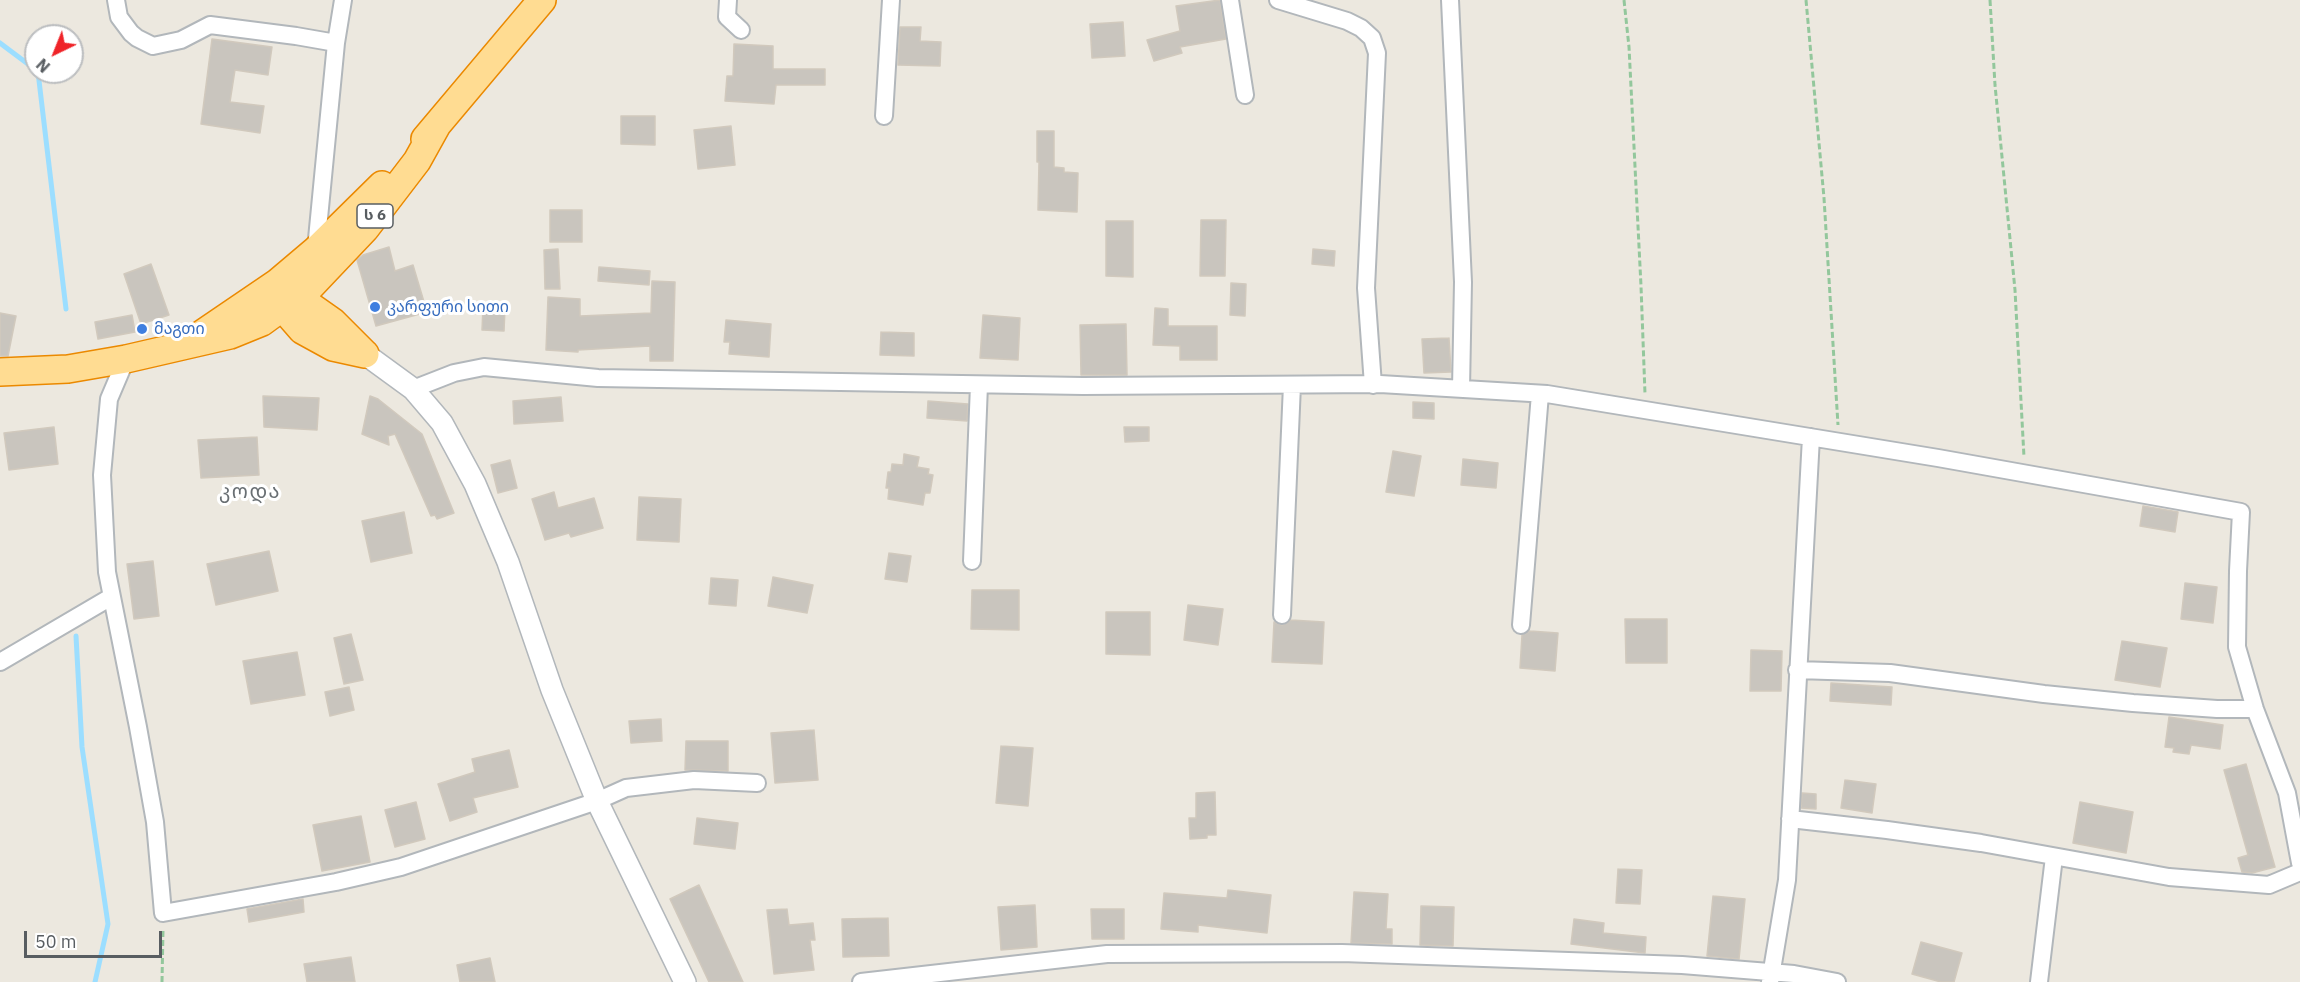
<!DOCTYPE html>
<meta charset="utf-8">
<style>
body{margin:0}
#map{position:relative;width:2300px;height:982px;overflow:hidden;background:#ece8df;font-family:"IBM Plex Sans",sans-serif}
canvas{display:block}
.north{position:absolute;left:24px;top:24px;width:60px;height:60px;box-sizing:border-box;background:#fff;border:2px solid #bcbec0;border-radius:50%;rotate:223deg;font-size:16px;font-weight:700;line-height:24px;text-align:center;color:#585d61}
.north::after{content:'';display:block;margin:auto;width:21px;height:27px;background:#ef2328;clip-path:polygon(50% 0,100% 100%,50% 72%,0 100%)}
.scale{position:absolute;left:24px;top:931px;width:138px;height:27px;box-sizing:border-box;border:3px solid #585d61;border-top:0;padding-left:8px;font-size:18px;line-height:21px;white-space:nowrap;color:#585d61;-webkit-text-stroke:4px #fff;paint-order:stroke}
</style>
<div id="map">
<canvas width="2300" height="982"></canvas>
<div class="north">N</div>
<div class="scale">50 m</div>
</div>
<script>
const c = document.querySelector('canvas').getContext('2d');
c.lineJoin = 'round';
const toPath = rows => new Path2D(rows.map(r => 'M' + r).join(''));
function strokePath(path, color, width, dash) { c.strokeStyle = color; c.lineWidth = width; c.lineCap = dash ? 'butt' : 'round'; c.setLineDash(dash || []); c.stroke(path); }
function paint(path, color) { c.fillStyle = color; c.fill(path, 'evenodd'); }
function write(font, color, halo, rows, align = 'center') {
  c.font = font + ' "IBM Plex Sans","Noto Sans Georgian",sans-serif'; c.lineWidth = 6; c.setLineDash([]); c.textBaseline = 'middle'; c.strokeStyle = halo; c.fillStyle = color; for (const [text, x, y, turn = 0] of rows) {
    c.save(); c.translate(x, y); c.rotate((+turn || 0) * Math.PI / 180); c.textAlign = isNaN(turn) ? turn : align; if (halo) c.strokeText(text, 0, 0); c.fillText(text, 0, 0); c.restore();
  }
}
const stream = toPath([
 [0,43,36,70],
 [38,72,66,309],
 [76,636,82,747,108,924,95,982]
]);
const building = toPath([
 [1220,0,1226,39,1180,47,1182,53,1154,61,1147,40,1180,31,1176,6,1220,0],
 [1123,22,1125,56,1092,58,1090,24,1123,22],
 [900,27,921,27,920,41,941,42,940,66,898,65,900,27],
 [212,39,272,47,268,75,235,70,230,102,264,106,260,133,201,124,212,39],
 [734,44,773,46,773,69,825,69,825,85,776,85,774,104,725,101,727,76,733,76,734,44],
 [621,116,655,116,655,145,621,144,621,116],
 [731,126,735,165,698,169,694,130,731,126],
 [1037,131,1054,131,1054,167,1064,168,1064,172,1078,173,1077,212,1038,210,1039,162,1037,162,1037,131],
 [550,210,582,210,582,242,550,242,550,210],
 [1201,220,1226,220,1225,276,1200,276,1201,220],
 [1106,221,1133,221,1133,277,1106,276,1106,221],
 [389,247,395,271,413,265,427,312,376,326,357,260,363,255,389,247],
 [558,249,560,289,545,289,544,250,558,249],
 [1313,249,1335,251,1334,266,1312,264,1313,249],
 [151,264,169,315,141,324,124,274,151,264],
 [599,267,650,271,649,285,598,281,599,267],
 [652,281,675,282,673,361,650,361,650,346,578,350,578,352,546,350,548,297,580,299,580,316,651,313,652,281],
 [1231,283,1246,284,1245,316,1230,315,1231,283],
 [483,307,505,308,504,331,482,330,483,307],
 [1155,308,1168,309,1168,326,1217,326,1217,360,1180,360,1180,346,1153,345,1155,308],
 [0,313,16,316,8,356,0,356,0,313],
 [132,315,135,332,98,339,95,322,132,315],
 [983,315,1020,318,1018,360,980,358,983,315],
 [726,320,771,324,769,357,729,354,730,342,724,342,726,320],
 [1126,324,1127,375,1081,375,1080,325,1126,324],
 [881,332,914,333,914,356,880,355,881,332],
 [1449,338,1451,372,1424,373,1422,339,1449,338],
 [263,396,319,398,317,430,264,427,263,396],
 [370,396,378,399,422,434,454,513,437,519,435,515,431,516,395,434,388,436,389,445,362,434,370,396],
 [561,397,563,421,514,424,513,401,561,397],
 [928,401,968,404,967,421,927,418,928,401],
 [1413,402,1434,403,1434,419,1413,418,1413,402],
 [54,427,58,464,9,470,4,433,54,427],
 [1124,427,1149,427,1149,441,1125,442,1124,427],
 [257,437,259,475,201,478,198,440,257,437],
 [1393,451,1421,456,1414,496,1386,492,1393,451],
 [904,454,919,457,917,467,929,469,928,474,933,475,930,493,925,493,923,505,888,499,889,488,886,488,888,472,891,472,892,464,903,465,904,454],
 [1463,459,1498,463,1496,488,1461,485,1463,459],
 [510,460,517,488,498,493,491,465,510,460],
 [554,492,558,508,594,498,603,528,571,537,569,533,545,540,532,499,554,492],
 [639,497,681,499,679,542,637,540,639,497],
 [2143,506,2178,512,2175,532,2140,526,2143,506],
 [404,512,412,553,371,562,362,521,404,512],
 [269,551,278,591,216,605,207,564,269,551],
 [889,553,911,556,907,582,885,579,889,553],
 [153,561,159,616,134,619,127,564,153,561],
 [773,577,813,585,807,613,768,606,773,577],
 [711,578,738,580,736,606,709,604,711,578],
 [2185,583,2217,587,2213,623,2181,619,2185,583],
 [972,590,1019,590,1019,630,971,629,972,590],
 [1188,605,1223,609,1218,645,1184,640,1188,605],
 [1106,612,1150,612,1150,655,1106,654,1106,612],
 [1625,619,1667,619,1667,663,1626,663,1625,619],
 [1291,620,1324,622,1322,664,1272,662,1274,622,1282,625,1291,620],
 [1530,631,1558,633,1555,671,1520,668,1522,635,1530,631],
 [351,634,363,680,344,684,334,638,351,634],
 [2122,641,2167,648,2160,687,2115,680,2122,641],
 [1751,650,1782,651,1781,691,1750,691,1751,650],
 [297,652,305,695,251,704,243,661,297,652],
 [1831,683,1892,687,1891,705,1830,701,1831,683],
 [349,687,354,710,330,716,325,692,349,687],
 [2169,717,2223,725,2220,749,2191,745,2189,754,2173,752,2174,748,2165,747,2169,717],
 [661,719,662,741,631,743,629,721,661,719],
 [814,730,818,780,775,783,771,733,814,730],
 [686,741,728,741,728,771,685,770,686,741],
 [1001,746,1033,748,1028,806,996,803,1001,746],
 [509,750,518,787,473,798,477,812,450,821,438,784,475,772,472,759,509,750],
 [2246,764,2275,867,2252,873,2242,872,2238,858,2248,855,2224,770,2246,764],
 [1845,780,1876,784,1872,813,1841,808,1845,780],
 [1215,792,1216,835,1207,835,1207,838,1190,839,1189,818,1196,818,1196,793,1215,792],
 [1802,793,1816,794,1816,809,1801,808,1802,793],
 [416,802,425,839,395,847,385,810,416,802],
 [2080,802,2133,812,2126,853,2073,843,2080,802],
 [361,816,370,862,322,871,313,825,361,816],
 [697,818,738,823,735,849,694,844,697,818],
 [1618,869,1642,870,1640,904,1616,903,1618,869],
 [699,885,743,982,709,982,670,899,699,885],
 [1228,890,1271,895,1267,933,1198,925,1198,932,1161,929,1164,893,1227,898,1228,890],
 [1354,892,1388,894,1386,929,1392,929,1392,944,1351,943,1354,892],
 [1713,896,1745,899,1739,959,1707,956,1713,896],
 [303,899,304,912,249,922,247,909,303,899],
 [1035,905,1037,947,1001,950,998,907,1035,905],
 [1421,906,1454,907,1453,946,1420,945,1421,906],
 [787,909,789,925,813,923,815,940,810,940,814,970,774,974,767,910,787,909],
 [1091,909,1124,909,1124,939,1092,939,1091,909],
 [888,918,889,956,843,957,842,919,888,918],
 [1574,919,1604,923,1603,933,1646,937,1645,953,1571,944,1574,919],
 [1921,942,1962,953,1954,982,1941,982,1912,974,1921,942],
 [351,957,355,982,307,982,304,964,351,957],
 [490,958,495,982,460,982,457,965,490,958]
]);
const path = toPath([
 [1624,0,1629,47,1641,286,1645,394],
 [1806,0,1824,198,1838,425],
 [1990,0,1995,85,2015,290,2024,457],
 [162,982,163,930]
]);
const minor = toPath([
 [116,0,119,17,131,33,137,38,153,46,181,40,210,25,296,36,336,43],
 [728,0,727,17,741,30],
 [1230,0,1245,95],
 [1278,0,1347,21,1361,28,1372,38,1377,53,1366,288,1373,385],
 [1450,0,1463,282,1461,389],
 [884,116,891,0],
 [316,249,336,43,343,0],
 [126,359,109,399,102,475,107,572,138,727,155,822,163,913,336,882,401,867,597,801,626,788,694,780,757,783],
 [413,389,454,373,484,367,598,378,1083,386,1380,384,1547,394,1938,458,2241,512,2238,571,2237,647,2255,709,2287,793,2300,863],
 [972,561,979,385],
 [1282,615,1292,385],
 [1521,625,1540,394],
 [0,662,111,597],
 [1797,670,1890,673,2044,694,2133,703,2217,709,2255,709],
 [1790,819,1887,830,1981,843,2169,877,2269,885,2300,872],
 [861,982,1107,954,1342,953,1682,965,1794,974,1837,982],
 [1770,982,1787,880,1811,437],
 [2039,982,2054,857]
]);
const tertiary = toPath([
 [365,354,413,389,442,423,475,484,508,562,552,690,597,801,685,982]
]);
const trunk = toPath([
 [425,139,542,0],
 [283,287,299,295,306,303,333,322,365,354],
 [279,290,282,307,302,330,333,347,365,354],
 [202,334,277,283,316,250,382,185],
 [0,372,68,369,126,359,230,335,262,322,310,287,365,229,417,161,437,125]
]);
const markers = [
 [375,307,6,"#3f7fe0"],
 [142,329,6,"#3f7fe0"]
];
const shields = [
 [375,216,36]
];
const shieldNames = [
 ["ს 6",375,216]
];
const shopNames = [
 ["კარფური სითი",387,307],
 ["მაგთი",154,329]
];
const quarterNames = [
 ["კოდა",250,492]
];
strokePath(stream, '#9cdeff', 5);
paint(building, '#c9c5be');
strokePath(building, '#d1c9bd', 1.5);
strokePath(minor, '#b2b7bb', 20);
strokePath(tertiary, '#b2b7bb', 24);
strokePath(trunk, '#eb8900', 30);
strokePath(path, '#93c79c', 3, [6, 3]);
strokePath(minor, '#fff', 16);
strokePath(tertiary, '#fff', 21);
strokePath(trunk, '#ffdc92', 27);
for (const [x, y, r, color] of markers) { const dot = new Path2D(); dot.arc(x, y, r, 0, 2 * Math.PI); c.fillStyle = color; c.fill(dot); strokePath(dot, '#fff', 2); }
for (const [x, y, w] of shields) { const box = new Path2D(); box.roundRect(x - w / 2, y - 12, w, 24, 4.5); c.fillStyle = '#fff'; c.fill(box); strokePath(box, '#585d61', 1.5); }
write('bold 15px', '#585d61', null, shieldNames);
write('16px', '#366cbe', '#fff', shopNames, 'left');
c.letterSpacing = '1.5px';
write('20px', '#696f73', '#fff', quarterNames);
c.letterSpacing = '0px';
</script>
